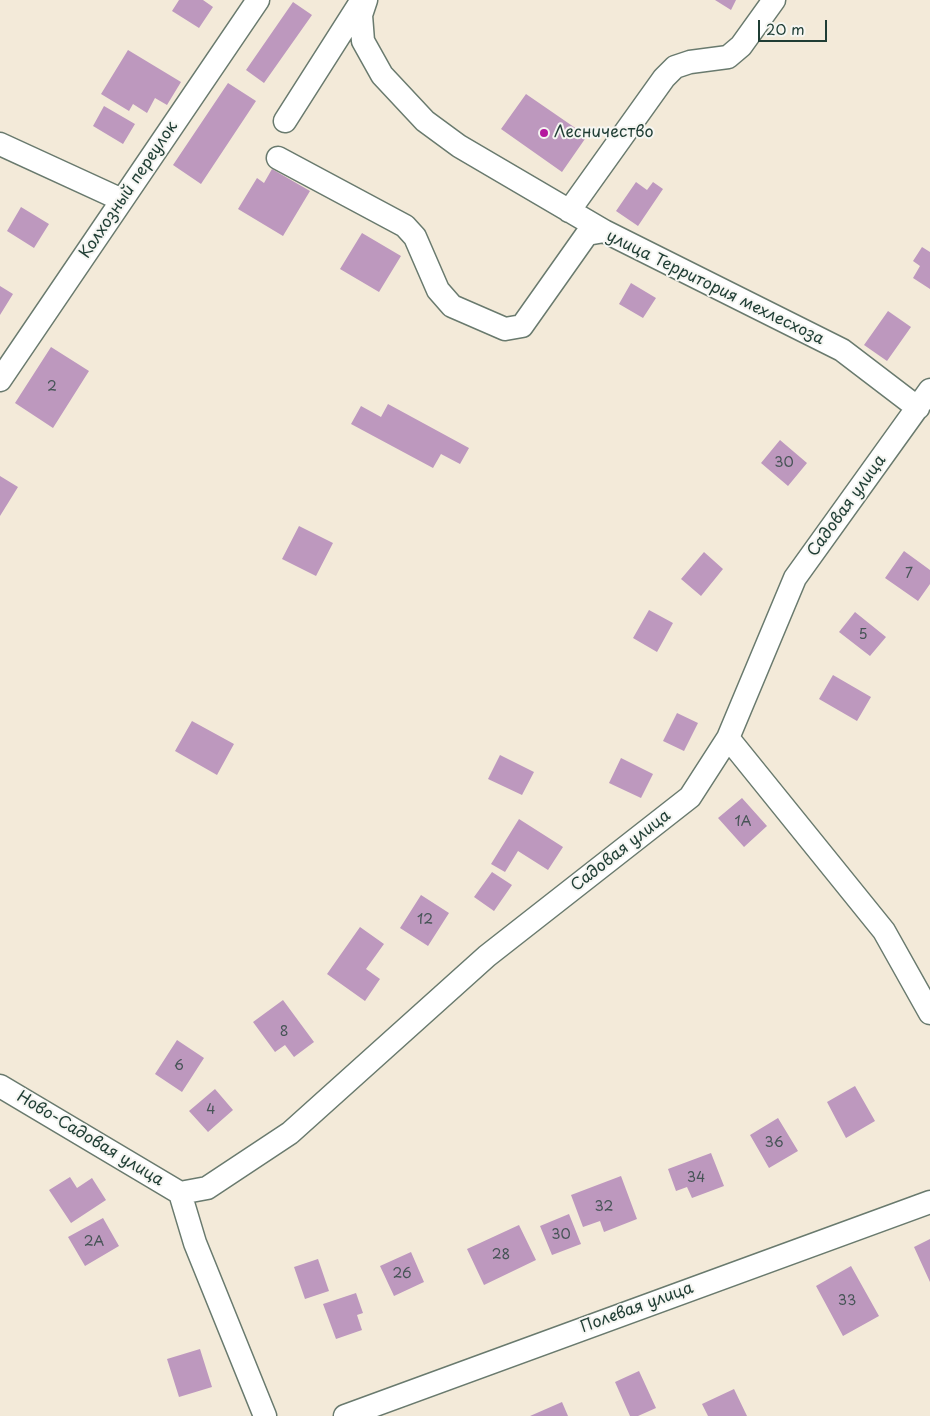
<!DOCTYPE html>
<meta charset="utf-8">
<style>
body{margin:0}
#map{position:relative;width:930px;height:1416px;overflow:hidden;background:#f3ead9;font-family:"Playpen Sans",sans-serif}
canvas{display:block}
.scale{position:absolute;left:758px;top:20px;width:69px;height:22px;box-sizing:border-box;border:2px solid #1f3d34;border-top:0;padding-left:6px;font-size:15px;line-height:18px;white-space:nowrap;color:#1f3d34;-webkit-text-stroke:4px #f6f6f2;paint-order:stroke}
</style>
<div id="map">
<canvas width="930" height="1416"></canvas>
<div class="scale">20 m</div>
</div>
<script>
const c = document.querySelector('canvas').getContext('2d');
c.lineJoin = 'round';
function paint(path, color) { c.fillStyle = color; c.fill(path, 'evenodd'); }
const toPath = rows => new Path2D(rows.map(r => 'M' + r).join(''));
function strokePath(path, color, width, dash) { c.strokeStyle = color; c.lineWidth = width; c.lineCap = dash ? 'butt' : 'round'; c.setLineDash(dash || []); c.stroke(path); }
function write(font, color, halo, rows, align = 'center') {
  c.font = font + ' "Playpen Sans",sans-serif'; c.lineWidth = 4; c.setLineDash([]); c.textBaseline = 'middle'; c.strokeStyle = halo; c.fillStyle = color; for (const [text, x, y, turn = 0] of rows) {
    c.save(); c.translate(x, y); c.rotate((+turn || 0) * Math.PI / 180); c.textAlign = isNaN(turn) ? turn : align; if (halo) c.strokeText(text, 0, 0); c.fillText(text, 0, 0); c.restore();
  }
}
const building = toPath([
 [179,0,203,0,213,7,199,28,172,11],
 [715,0,736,0,731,10],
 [293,2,312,15,264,83,246,70],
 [128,50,181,82,167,105,155,98,147,113,133,104,129,111,101,94],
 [228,83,256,101,201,184,173,165],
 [526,94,587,136,562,172,501,129],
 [104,106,135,124,123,144,93,126],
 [272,169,310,191,283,236,238,209,257,178,264,183],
 [636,182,647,190,653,182,663,189,638,226,616,211],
 [21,207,49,224,34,248,7,231],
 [362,233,401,256,379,292,340,269],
 [922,247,930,252,930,289,913,278,920,266,913,261],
 [631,283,656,298,643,318,619,304],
 [0,286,13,294,0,315],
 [888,311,911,327,887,361,864,345],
 [51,347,89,371,53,428,15,403],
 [388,404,469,448,460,464,441,454,433,468,351,424,361,406,381,417],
 [780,440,807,463,788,486,761,463],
 [0,476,18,487,0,516],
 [299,526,333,543,316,576,282,559],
 [904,551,930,570,930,584,918,601,885,578],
 [704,552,723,569,701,596,681,579],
 [649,610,673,623,657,652,633,638],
 [855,612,886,637,870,656,839,632],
 [833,675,871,697,857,721,819,699],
 [677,713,698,723,684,751,663,741],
 [192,721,234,744,217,775,175,751],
 [500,755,534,772,522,795,488,779],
 [621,758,653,774,641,798,609,783],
 [742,798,767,826,744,847,718,818],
 [519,819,563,847,548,870,518,851,505,872,491,864],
 [492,872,512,885,494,911,474,897],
 [421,895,449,913,428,946,400,928],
 [360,927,384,944,366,969,380,979,365,1001,327,974],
 [283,1000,314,1042,294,1057,285,1045,275,1052,253,1022],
 [177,1040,204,1058,182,1092,155,1074],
 [855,1086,875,1121,846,1138,827,1102],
 [215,1089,233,1110,208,1132,189,1111],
 [778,1118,798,1151,769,1168,750,1135],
 [711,1153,724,1186,692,1198,687,1187,676,1191,668,1169],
 [621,1176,637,1219,604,1232,600,1221,583,1227,571,1195],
 [70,1177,77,1188,92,1178,106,1200,71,1223,49,1190],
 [569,1214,581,1244,552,1255,540,1226],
 [103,1218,119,1246,85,1266,68,1237],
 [519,1225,536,1260,484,1285,467,1249],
 [930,1239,930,1282,914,1247],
 [411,1252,424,1282,394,1296,380,1266],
 [318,1259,329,1291,305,1299,294,1267],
 [851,1266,879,1316,843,1336,816,1286],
 [356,1293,363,1313,357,1315,362,1330,336,1339,323,1304],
 [200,1349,212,1387,179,1397,167,1359],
 [639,1371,656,1408,638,1416,630,1416,615,1382],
 [734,1389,747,1416,708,1416,702,1404],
 [562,1402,568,1416,530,1416]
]);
const minor = toPath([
 [366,0,361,15,363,41,382,75,425,121,459,146,604,231],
 [285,121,362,0],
 [0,144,122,200],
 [278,158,405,226,415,237,438,290,452,306,505,329,522,326,587,234,604,231,842,350,918,408],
 [569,211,664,78,675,67,690,62,728,57,741,46,774,0],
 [0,380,258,0],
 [728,738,884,931,930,1013],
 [0,1086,180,1193],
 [180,1193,207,1188,290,1133,487,956,690,797,728,738,795,578,930,390],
 [180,1193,195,1243,265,1416],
 [345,1416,930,1202]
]);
const markers = [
 [544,133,5,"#b5179e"]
];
const numberNames = [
 ["2",52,387],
 ["30",784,463],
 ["7",909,574],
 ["5",863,635],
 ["1А",743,822],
 ["12",425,920],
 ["8",284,1032],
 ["6",179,1066],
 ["4",211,1110],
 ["36",774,1143],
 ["34",696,1178],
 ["32",604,1207],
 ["30",561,1235],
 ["2А",94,1242],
 ["28",501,1255],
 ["26",402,1274],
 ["33",847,1301]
];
const poiNames = [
 ["Лесничество",554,133]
];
const streetNames = [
 ["Колхозный переулок",129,190,-56],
 ["улица Территория мехлесхоза",715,288,26],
 ["Садовая улица",847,506,-54],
 ["Садовая улица",621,851,-38],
 ["Ново-Садовая улица",90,1139,31],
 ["Полевая улица",637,1308,-20]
];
paint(building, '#bd98be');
strokePath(minor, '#697a6e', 25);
strokePath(minor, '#fff', 22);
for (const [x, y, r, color] of markers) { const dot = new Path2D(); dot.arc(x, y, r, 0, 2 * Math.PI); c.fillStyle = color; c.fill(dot); strokePath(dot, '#f6f6f2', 2); }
write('14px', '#465456', null, numberNames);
write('16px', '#1f3d34', '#f6f6f2', poiNames, 'left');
write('16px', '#1f3d34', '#f6f6f2', streetNames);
</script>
